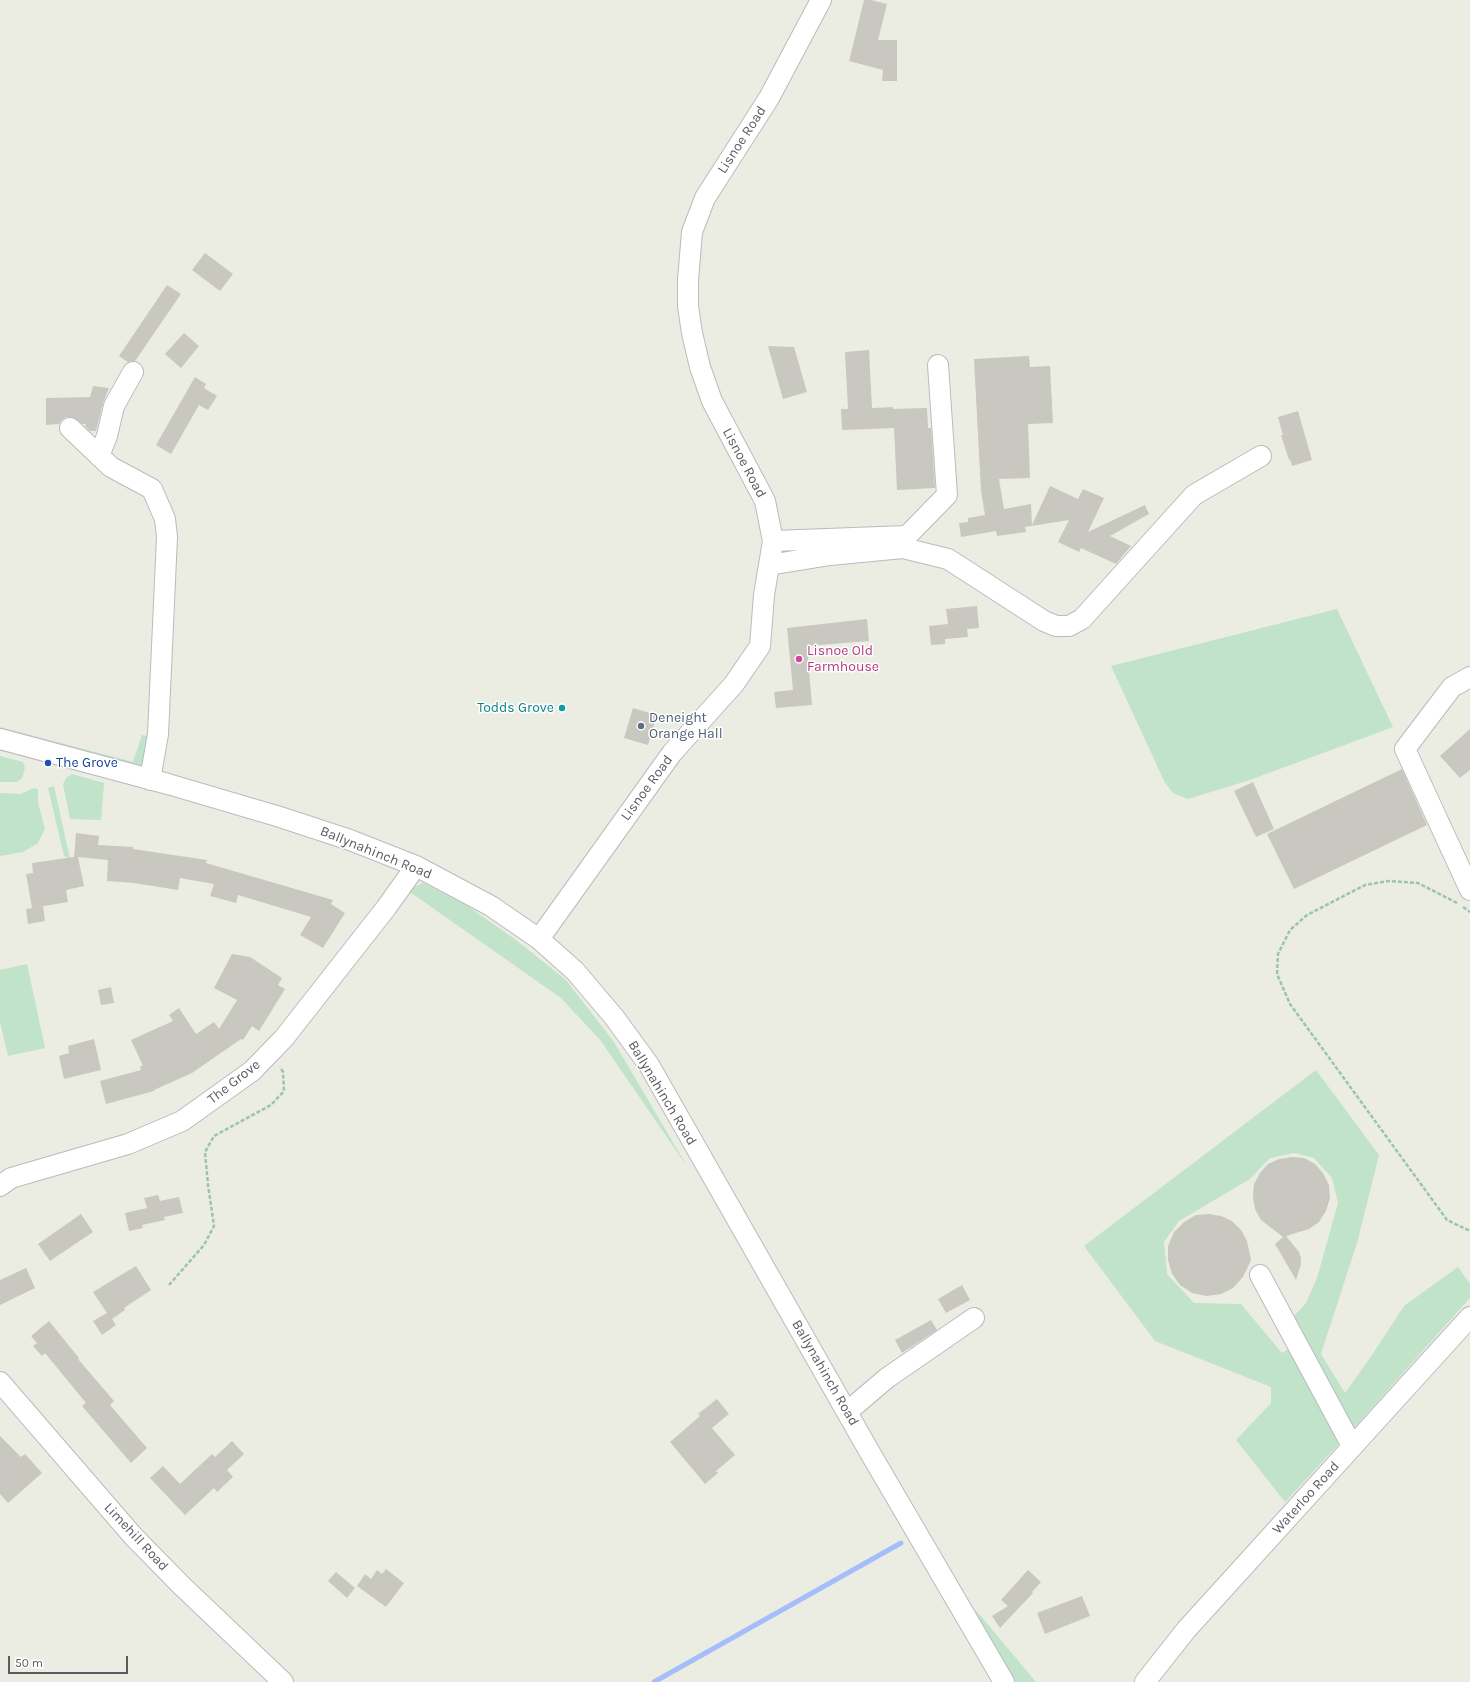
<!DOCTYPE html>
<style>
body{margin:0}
#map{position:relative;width:1470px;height:1682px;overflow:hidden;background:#ecede2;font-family:Karla,sans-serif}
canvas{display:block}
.scale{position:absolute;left:8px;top:1656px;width:120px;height:18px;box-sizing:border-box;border:2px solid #5b5c62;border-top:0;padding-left:5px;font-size:12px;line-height:14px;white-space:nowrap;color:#5b5c62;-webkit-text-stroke:3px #fff;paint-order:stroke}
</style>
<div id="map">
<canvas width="1470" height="1682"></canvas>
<div class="scale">50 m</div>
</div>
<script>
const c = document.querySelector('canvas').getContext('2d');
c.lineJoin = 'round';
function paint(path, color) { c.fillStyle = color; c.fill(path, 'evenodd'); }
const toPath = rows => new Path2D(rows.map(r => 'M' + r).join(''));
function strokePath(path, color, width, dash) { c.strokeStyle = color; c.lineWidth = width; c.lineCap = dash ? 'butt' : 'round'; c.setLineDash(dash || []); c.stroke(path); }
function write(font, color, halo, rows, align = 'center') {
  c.font = font + ' Karla,sans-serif'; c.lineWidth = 3; c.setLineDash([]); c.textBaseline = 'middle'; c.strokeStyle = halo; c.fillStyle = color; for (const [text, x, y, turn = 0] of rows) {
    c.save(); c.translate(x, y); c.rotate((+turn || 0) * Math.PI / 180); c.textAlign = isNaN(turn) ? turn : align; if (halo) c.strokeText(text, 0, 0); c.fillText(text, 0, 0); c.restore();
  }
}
const green = toPath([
 [1337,609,1393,727,1250,780,1188,799,1173,793,1165,783,1111,666],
 [0,727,133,762,142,735,154,737,145,767,130,767,0,732],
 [0,756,23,762,25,768,22,778,17,782,0,782],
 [72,774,104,783,101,820,70,819,63,784,66,778],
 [54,786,70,859,64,856,48,788],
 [34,788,38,789,38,803,45,829,38,843,23,852,0,856,0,793,20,794],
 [423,883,466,905,516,940,566,980,614,1042,688,1168,601,1041,561,998,407,890],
 [27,964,45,1048,8,1056,0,1022,0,970],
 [1316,1070,1379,1155,1357,1243,1321,1354,1345,1393,1372,1355,1404,1306,1458,1267,1470,1284,1470,1298,1361,1420,1285,1502,1236,1440,1271,1403,1271,1387,1155,1341,1084,1246],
 [1294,1153,1314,1158,1332,1178,1338,1203,1317,1278,1306,1303,1293,1317,1293,1346,1282,1353,1241,1304,1194,1303,1167,1274,1164,1242,1179,1221,1250,1179,1270,1158],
 [971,1606,980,1615,1036,1682,1014,1682]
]);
const stream = toPath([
 [654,1682,901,1543]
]);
const building = toPath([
 [864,0,871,0,887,4,878,40,897,40,897,81,882,81,883,70,849,61],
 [205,253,233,274,220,291,192,270],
 [167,285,181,294,135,361,128,362,119,356],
 [184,333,199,346,181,368,165,354],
 [768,346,794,347,807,392,783,399],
 [869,350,872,408,893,407,893,409,927,408,928,428,931,428,935,488,897,490,894,428,842,430,841,409,848,409,845,352],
 [1029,356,1030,367,1050,366,1053,423,1028,424,1030,478,999,479,1004,509,1031,504,1032,525,1050,486,1078,499,1083,489,1104,498,1088,532,1145,505,1149,514,1110,536,1131,546,1116,564,1081,548,1079,552,1058,542,1069,520,1025,527,1026,532,997,536,996,531,961,537,959,523,968,522,968,518,985,515,981,491,974,359],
 [195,377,206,384,204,388,217,396,208,410,199,405,171,454,156,445],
 [93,386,109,388,103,403,96,431,90,431,85,426,86,424,82,424,72,417,66,417,62,420,59,424,46,425,46,398,90,397],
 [1298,411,1312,460,1292,466,1290,459,1289,460,1281,435,1283,435,1278,417],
 [977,606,979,628,967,629,968,637,945,639,945,644,931,645,929,626,948,624,946,609],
 [867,619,869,641,807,646,812,705,776,708,774,692,793,690,787,628],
 [633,708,657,715,648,745,624,738],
 [1470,729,1470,770,1460,778,1440,756],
 [1402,769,1427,825,1294,889,1267,834],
 [1253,782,1274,829,1256,837,1234,791],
 [76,833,99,836,98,845,133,847,133,849,207,860,206,863,333,900,331,904,345,913,323,948,300,935,311,917,238,895,236,903,210,896,214,884,180,878,178,890,134,883,107,881,108,860,78,857,84,886,66,890,68,902,32,908,26,874,33,873,32,863,74,857],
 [43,906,45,921,28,924,26,909],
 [232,954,250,957,282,978,278,985,285,989,259,1031,252,1026,243,1040,241,1039,192,1073,154,1090,154,1091,106,1104,100,1081,141,1070,140,1066,143,1066,131,1040,173,1021,169,1015,179,1008,196,1034,214,1022,219,1029,237,1000,214,988],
 [111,987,114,1003,101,1005,98,990],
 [94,1039,101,1070,64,1079,59,1056,69,1053,68,1046],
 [1292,1157,1304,1158,1315,1164,1323,1173,1329,1185,1330,1198,1326,1211,1319,1222,1309,1229,1286,1236,1299,1252,1301,1258,1301,1264,1296,1280,1275,1244,1283,1237,1261,1220,1255,1209,1253,1197,1254,1184,1260,1173,1268,1164,1279,1159],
 [158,1195,160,1201,179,1197,183,1213,164,1217,165,1220,142,1225,143,1228,129,1231,125,1213,147,1208,144,1198],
 [81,1214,93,1232,50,1261,38,1244],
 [1209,1214,1221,1216,1232,1221,1241,1230,1247,1241,1251,1260,1243,1277,1233,1288,1221,1294,1207,1296,1192,1293,1180,1285,1172,1274,1168,1260,1168,1246,1174,1232,1184,1222,1196,1215],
 [136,1266,151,1290,124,1308,125,1310,112,1319,116,1325,102,1335,93,1321,107,1313,93,1292],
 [26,1268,35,1288,0,1305,0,1280],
 [962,1285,970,1300,946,1313,938,1299],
 [931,1320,937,1330,902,1353,895,1340],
 [49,1321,79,1358,78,1359,114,1401,110,1405,147,1448,131,1463,82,1406,86,1403,45,1353,42,1356,33,1346,37,1343,31,1336],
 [717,1399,729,1414,712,1428,735,1455,716,1471,718,1473,705,1484,670,1442,700,1416,698,1414],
 [0,1436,21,1457,25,1454,42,1473,8,1503,0,1494],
 [232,1441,244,1454,227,1470,233,1477,217,1492,214,1488,185,1515,150,1478,163,1466,180,1484,212,1454,215,1457],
 [386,1569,404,1583,386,1607,357,1586,365,1574,371,1579,377,1570,382,1574],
 [1028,1570,1041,1582,1032,1592,1033,1593,1000,1628,992,1616,1008,1606,1001,1600],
 [336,1572,355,1588,347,1598,328,1581],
 [1082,1596,1090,1616,1045,1634,1037,1613]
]);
const path = toPath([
 [1457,903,1418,883,1389,881,1365,885,1307,915,1290,930,1278,954,1277,974,1290,1004,1447,1220,1470,1231],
 [1463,907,1470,912],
 [169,1285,204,1245,214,1226,208,1185,205,1152,214,1136,271,1105,284,1091,283,1072,280,1067]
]);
const minor = toPath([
 [70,428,111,467,152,489,165,519,167,537,158,734,150,780],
 [99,456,107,436,114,406,133,372],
 [773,541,907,536,947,495,938,365],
 [769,565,830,555,903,548,948,559,1044,621,1056,626,1069,626,1082,619,1194,495,1261,456],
 [1470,677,1452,687,1405,749,1470,890],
 [0,739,168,784,280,817,350,840,416,866,491,906,539,939,575,971,614,1017,649,1065,869,1451,1004,1682],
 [539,939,672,753,734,684,760,646,764,595,773,541,765,501,712,401,700,367,692,333,688,306,688,280,692,232,705,198,769,98,821,0],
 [0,1186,11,1178,128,1144,182,1121,252,1071,284,1038,386,908,416,866],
 [1260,1275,1352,1446],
 [0,1382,133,1536,182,1586,283,1682],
 [847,1412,887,1378,974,1318],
 [1145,1682,1186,1630,1470,1317]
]);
const markers = [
 [799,659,4,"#d1479c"],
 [562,708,4,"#0f9aa8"],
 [641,726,4,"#5c6f8a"],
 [48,763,4,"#1a4fb4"]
];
const streetNames = [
 ["Lisnoe Road",742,140,-57],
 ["Lisnoe Road",744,463,62],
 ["Lisnoe Road",647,788,-54],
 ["Ballynahinch Road",376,853,22],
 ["The Grove",234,1082,-38],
 ["Ballynahinch Road",662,1093,59],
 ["Ballynahinch Road",825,1373,60],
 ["Waterloo Road",1306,1498,-48],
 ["Limehill Road",136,1537,47]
];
const hotelNames = [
 ["Lisnoe Old",807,651],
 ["Farmhouse",807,667]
];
const cultureNames = [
 ["Todds Grove",554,708]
];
const serviceNames = [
 ["Deneight",649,718],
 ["Orange Hall",649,734]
];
const transitNames = [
 ["The Grove",56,763]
];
paint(green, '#c0e3c9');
strokePath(stream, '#a5befa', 5);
paint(building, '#c8c7c0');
strokePath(minor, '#babac0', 22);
strokePath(path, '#9ac3b0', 2.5, [4, 2]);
strokePath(minor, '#fff', 20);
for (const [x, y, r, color] of markers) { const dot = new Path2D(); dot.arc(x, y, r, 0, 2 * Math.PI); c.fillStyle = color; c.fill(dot); strokePath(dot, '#fff', 1.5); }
write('14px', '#5b5c62', '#fff', streetNames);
write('14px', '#b23c85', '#fff', hotelNames, 'left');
write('14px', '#0d838f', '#fff', cultureNames, 'right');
write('14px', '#4e5e75', '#fff', serviceNames, 'left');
write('14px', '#164399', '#fff', transitNames, 'left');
</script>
